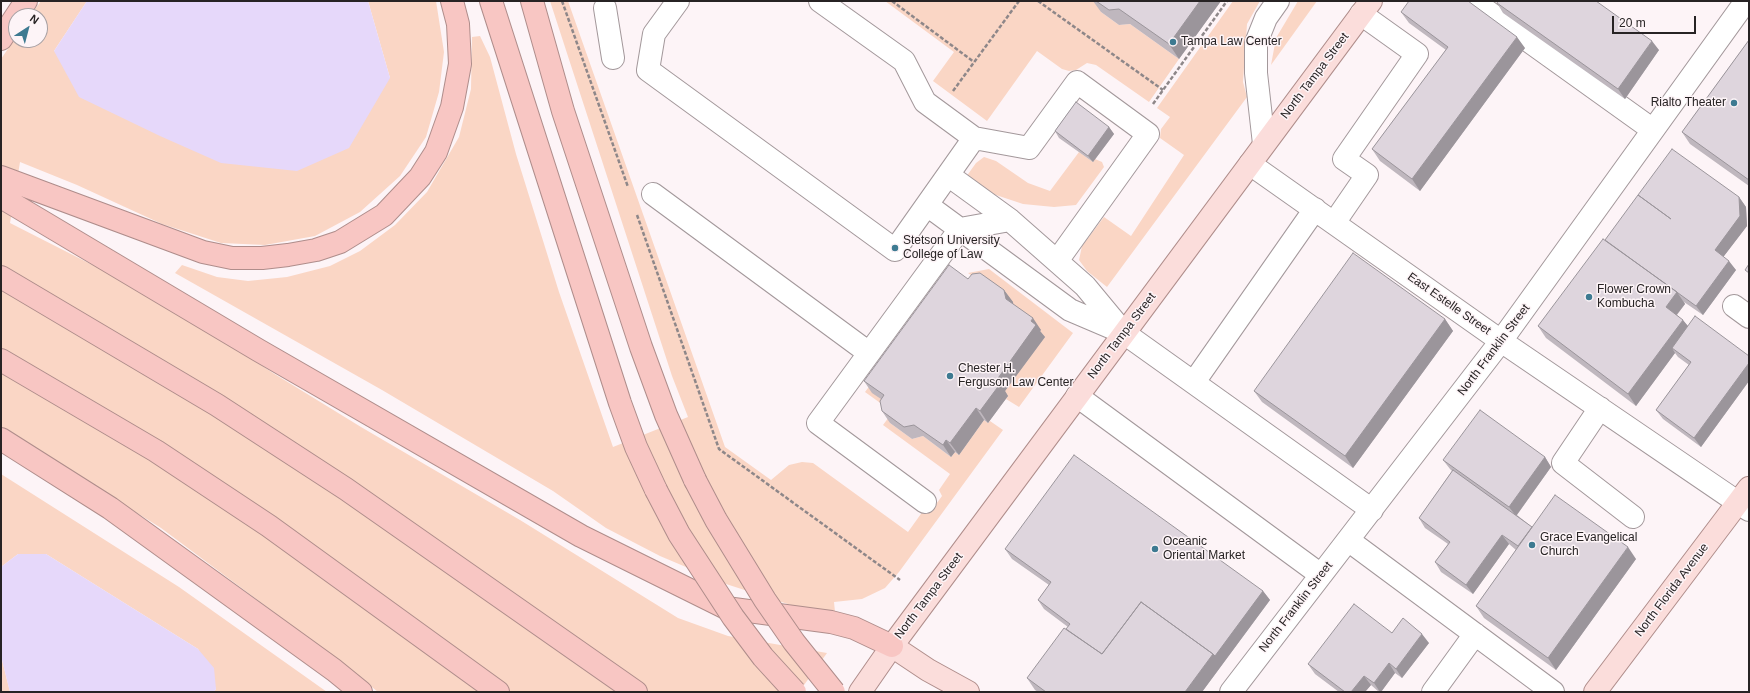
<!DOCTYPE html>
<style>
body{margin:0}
#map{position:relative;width:1750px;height:693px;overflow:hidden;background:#fdf4f7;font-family:Arial,sans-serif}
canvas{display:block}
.frame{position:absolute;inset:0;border:2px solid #272324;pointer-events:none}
.north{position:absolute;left:8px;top:8px;width:40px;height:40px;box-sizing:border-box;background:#fdf4f7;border:1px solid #a7a0a3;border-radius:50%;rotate:36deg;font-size:11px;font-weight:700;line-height:16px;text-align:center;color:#272324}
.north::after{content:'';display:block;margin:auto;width:14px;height:18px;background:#3d7a91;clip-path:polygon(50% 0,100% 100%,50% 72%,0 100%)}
.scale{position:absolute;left:1612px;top:16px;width:84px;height:18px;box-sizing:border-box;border:2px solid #272324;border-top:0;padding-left:5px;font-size:12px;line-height:14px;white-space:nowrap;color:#272324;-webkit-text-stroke:3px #fdf4f7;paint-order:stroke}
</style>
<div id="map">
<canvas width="1750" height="693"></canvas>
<div class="frame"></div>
<div class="north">N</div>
<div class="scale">20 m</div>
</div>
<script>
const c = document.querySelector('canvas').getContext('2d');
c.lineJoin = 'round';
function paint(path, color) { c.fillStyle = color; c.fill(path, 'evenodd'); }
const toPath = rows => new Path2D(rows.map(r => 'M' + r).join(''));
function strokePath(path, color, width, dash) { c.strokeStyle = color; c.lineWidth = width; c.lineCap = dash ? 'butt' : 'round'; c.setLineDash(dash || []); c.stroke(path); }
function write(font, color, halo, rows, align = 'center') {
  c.font = font + ' Arial,sans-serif'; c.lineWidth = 3; c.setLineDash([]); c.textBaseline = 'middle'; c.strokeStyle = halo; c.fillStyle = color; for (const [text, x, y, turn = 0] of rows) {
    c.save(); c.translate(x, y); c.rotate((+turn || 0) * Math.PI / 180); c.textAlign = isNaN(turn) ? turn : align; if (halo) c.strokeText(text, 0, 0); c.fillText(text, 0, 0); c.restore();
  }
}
const green = toPath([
 [41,1,87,1,54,51,390,78,368,1,436,1,444,52,439,92,426,137,400,176,360,212,315,236,265,245,221,243,162,224,77,185,20,162,10,223,124,281,204,327,273,373,361,427,520,520,678,618,728,636,827,653,799,692,378,692,350,669,161,528,1,428,1,59,16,37,16,40,40,40,40,16,30,16],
 [550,1,568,1,725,447,771,480,789,465,802,462,813,463,908,532,923,511,927,510,931,511,942,496,939,490,950,474,883,425,889,417,890,423,912,439,923,436,951,457,955,452,959,455,984,420,988,423,990,421,1003,430,899,572,885,588,862,599,834,602,835,612,816,610,794,606,726,584,660,556,606,528,553,491,382,390,175,273,182,265,217,277,248,281,287,277,330,266,360,251,395,225,427,192,459,137,471,89,472,37,480,36,490,57,516,154,559,292,613,447,688,417,672,376],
 [885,1,1098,1,1101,12,1119,25,1130,24,1179,59,1149,102,1096,65,1087,63,1076,70,1069,71,1062,69,1037,51,987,121,933,81,954,52],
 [1233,1,1260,1,1247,24,1243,82,1247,97,1107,287,1087,271,1079,260,1082,246,1104,217,1131,236,1184,155,1160,138,1161,129,1170,117,1157,108],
 [1298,1,1317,1,1271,65,1276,38],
 [1079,152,1093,162,1095,159,1102,162,1104,167,1076,205,1054,207,1023,204,990,193,966,177,976,163,984,157,996,161,1028,183,1050,191],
 [989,269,1073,333,1019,407,1006,399,1008,396,1004,392,980,282,968,273],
 [892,356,892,407,890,410,865,392],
 [1,474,179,587,327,692,214,692,216,689,198,649,46,554,18,554,1,567],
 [1,656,10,692,1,692]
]);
const water = toPath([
 [87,1,368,1,390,78,349,148,297,171,221,163,160,136,79,97,54,51],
 [18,554,46,554,198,649,214,668,216,689,214,692,10,692,1,656,1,567]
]);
const path = toPath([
 [562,1,628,187],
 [892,1,974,62],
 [1038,1,1163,90],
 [953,91,1019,1],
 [1153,104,1227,1],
 [637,215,719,449,900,580]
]);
const minor = toPath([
 [678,1,654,34,648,70,895,250,974,138,925,102,904,61,820,1],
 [1473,1,1653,130],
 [605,8,613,58],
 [974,138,1029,148,1077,82,1148,134,1057,261],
 [1264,144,1256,73,1256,43,1266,18,1278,1],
 [1250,164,1501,341,1749,510],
 [653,194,869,353],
 [927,205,1070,310,1124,333,1085,286,1010,220,948,175],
 [1334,223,1367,175,1344,159,1417,54,1361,14],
 [1734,306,1749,317],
 [1124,333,1372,510],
 [1194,382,1315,209],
 [1077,396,1321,575],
 [1600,408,1563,463,1633,517],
 [925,502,818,423,960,229,1010,220],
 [1348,540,1553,692],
 [1231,692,1501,341,1746,1],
 [1433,692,1475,634]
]);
const major = toPath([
 [892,646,928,670,968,692],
 [860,692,892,646,1371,1],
 [1595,692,1749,488]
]);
const highway = toPath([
 [491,1,620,403,636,447,656,490],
 [532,1,563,111,641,347,666,415,695,480],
 [1,39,26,1],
 [1,177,203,252,232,258,262,258,288,255,316,250,340,242,384,215,420,177,436,152,452,107,460,64,458,24,452,1],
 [1,197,258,350,581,536,726,608,831,622,854,628,892,646],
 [1,277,217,405,346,489,636,692],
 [1,360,156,451,269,526,498,692],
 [1,439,110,508,334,670,361,692]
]);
const highwayBridge = toPath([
 [695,480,716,520,765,600,794,642,834,692],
 [656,490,679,534,733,617,763,657,795,692]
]);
const wall = toPath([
 [1093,1,1221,1,1179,59,1130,24,1119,25,1101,12],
 [1497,3,1659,50,1625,99,1503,13],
 [1401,12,1525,48,1420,191,1380,161,1372,149,1446,50,1409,23],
 [1749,40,1749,186,1690,144,1682,132],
 [1109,127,1114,134,1093,162,1059,138,1055,131],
 [1638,195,1739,197,1746,207,1747,226,1723,257,1736,270,1703,315,1684,302,1685,304,1677,315,1688,326,1749,356,1749,381,1701,447,1663,419,1656,410,1689,365,1678,357,1675,353,1636,406,1546,338,1538,326,1605,240,1640,197],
 [1004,290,1013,302,1013,304,1041,330,1040,331,1045,337,1005,391,1008,396,988,423,984,420,959,455,955,452,951,457,923,436,912,439,890,423,882,411,881,399,872,393,864,381],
 [1445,319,1453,331,1353,468,1262,402,1254,391],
 [1545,457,1551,467,1517,515,1532,527,1636,559,1556,670,1484,618,1476,606,1516,550,1509,544,1473,594,1441,572,1435,562,1448,544,1425,528,1419,518,1452,471,1450,469,1443,460],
 [1005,549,1263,591,1270,600,1202,692,1038,692,1035,690,1027,678,1068,627,1044,609,1038,600,1049,585,1012,559],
 [1392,633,1429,643,1402,678,1395,673,1381,692,1379,692,1371,685,1365,692,1339,692,1315,674,1308,664]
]);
const shadedWall = toPath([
 [1200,1,1221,1,1179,59,1169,44],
 [1517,37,1525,48,1420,191,1412,179],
 [1652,41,1659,50,1625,99,1618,89],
 [1109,127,1114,134,1093,162,1088,156],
 [1739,197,1746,207,1747,226,1721,260,1715,250],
 [1729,261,1736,270,1703,315,1696,306],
 [1004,290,1013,302,1014,310,1006,299],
 [1677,292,1685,304,1674,318,1666,307],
 [1033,318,1041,330,1040,331,1045,337,1005,391,1008,396,988,423,980,411,996,381],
 [1445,319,1453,331,1353,468,1345,456],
 [1683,320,1692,331,1672,348,1675,353,1636,406,1628,394],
 [1749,363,1749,381,1701,447,1694,438],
 [976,408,984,420,959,455,950,443],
 [946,440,955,452,951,457,943,445],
 [1545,457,1551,467,1516,516,1509,507],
 [1502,535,1509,544,1473,594,1466,585],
 [1628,547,1636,559,1556,670,1548,658],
 [1263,591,1270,600,1202,692,1185,692,1213,654],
 [1422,634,1429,643,1402,678,1396,669],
 [1389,663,1395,673,1381,692,1380,692,1374,683],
 [1364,676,1371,685,1365,692,1351,692]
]);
const building = toPath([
 [1096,1,1200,1,1169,44,1119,9,1109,10,1096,1],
 [1409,1,1468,1,1517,37,1412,179,1372,149,1448,47,1401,12,1409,1],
 [1498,1,1596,1,1652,41,1618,89,1497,3,1498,1],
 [1749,40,1749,180,1682,132,1749,40],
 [1076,102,1109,127,1088,156,1055,131,1076,102],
 [1672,149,1739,197,1740,216,1715,250,1729,261,1696,306,1605,240,1638,195,1671,219,1638,195,1672,149],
 [1603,239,1677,292,1666,307,1683,320,1628,394,1538,326,1603,239],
 [1353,253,1445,319,1345,456,1254,391,1353,253],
 [1749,264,1749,273,1745,270,1749,264],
 [949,265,968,279,972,274,980,273,1004,290,1006,299,1033,318,1031,321,1036,325,996,381,1000,384,980,411,976,408,950,443,946,440,943,445,914,425,904,427,882,411,880,401,884,395,864,381,949,265],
 [1695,316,1749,356,1749,363,1694,438,1656,410,1691,362,1672,348,1695,316],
 [1480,410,1545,457,1509,507,1443,460,1480,410],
 [1074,455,1263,591,1215,656,1213,654,1141,602,1102,654,1066,629,1070,624,1038,600,1051,582,1005,549,1074,455],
 [1453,470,1532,527,1518,546,1502,535,1466,585,1435,562,1450,542,1419,518,1453,470],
 [1555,495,1628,547,1548,658,1476,606,1555,495],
 [1141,602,1213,654,1185,692,1046,692,1027,678,1064,628,1102,654,1141,602],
 [1354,604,1392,633,1403,618,1422,634,1396,669,1389,663,1374,683,1364,676,1351,692,1345,692,1308,664,1354,604]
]);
const markers = [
 [1173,42,4,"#3d7a91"],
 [1734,103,4,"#3d7a91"],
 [895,248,4,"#3d7a91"],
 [1589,297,4,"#3d7a91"],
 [950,376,4,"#3d7a91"],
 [1532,545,4,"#3d7a91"],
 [1155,549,4,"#3d7a91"]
];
const poiNames = [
 ["Tampa Law Center",1181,42],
 ["Rialto Theater",1726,103,"right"],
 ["Stetson University",903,241],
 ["College of Law",903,255],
 ["Flower Crown",1597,290],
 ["Kombucha",1597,304],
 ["Chester H.",958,369],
 ["Ferguson Law Center",958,383],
 ["Grace Evangelical",1540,538],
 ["Church",1540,552],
 ["Oceanic",1163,542],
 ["Oriental Market",1163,556]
];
const streetNames = [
 ["North Tampa Street",1315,76,-53],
 ["East Estelle Street",1449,304,35],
 ["North Tampa Street",1122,336,-53],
 ["North Franklin Street",1494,350,-53],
 ["North Florida Avenue",1672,590,-53],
 ["North Tampa Street",929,596,-53],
 ["North Franklin Street",1296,607,-52]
];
paint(green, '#fad6c5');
paint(water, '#e6d8fa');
strokePath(minor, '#a3989b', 24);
strokePath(major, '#af8d8b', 24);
strokePath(highway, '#af8d8b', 24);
strokePath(path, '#8e8789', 2.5, [4, 2]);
strokePath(minor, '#fff', 22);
strokePath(major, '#fbdddb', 22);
strokePath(highway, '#f8c6c3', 22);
strokePath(highwayBridge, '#af8d8b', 24, []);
strokePath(highwayBridge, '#f8c6c3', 22);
paint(wall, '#bfb7be');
paint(shadedWall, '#9b959b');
paint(building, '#ded5dd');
strokePath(building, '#9b959b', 1);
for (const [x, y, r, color] of markers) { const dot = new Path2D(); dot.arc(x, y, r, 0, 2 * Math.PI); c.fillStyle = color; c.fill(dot); strokePath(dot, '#fdf4f7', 1.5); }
write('12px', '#272324', '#fdf4f7', poiNames, 'left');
write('12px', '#272324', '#fdf4f7', streetNames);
</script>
